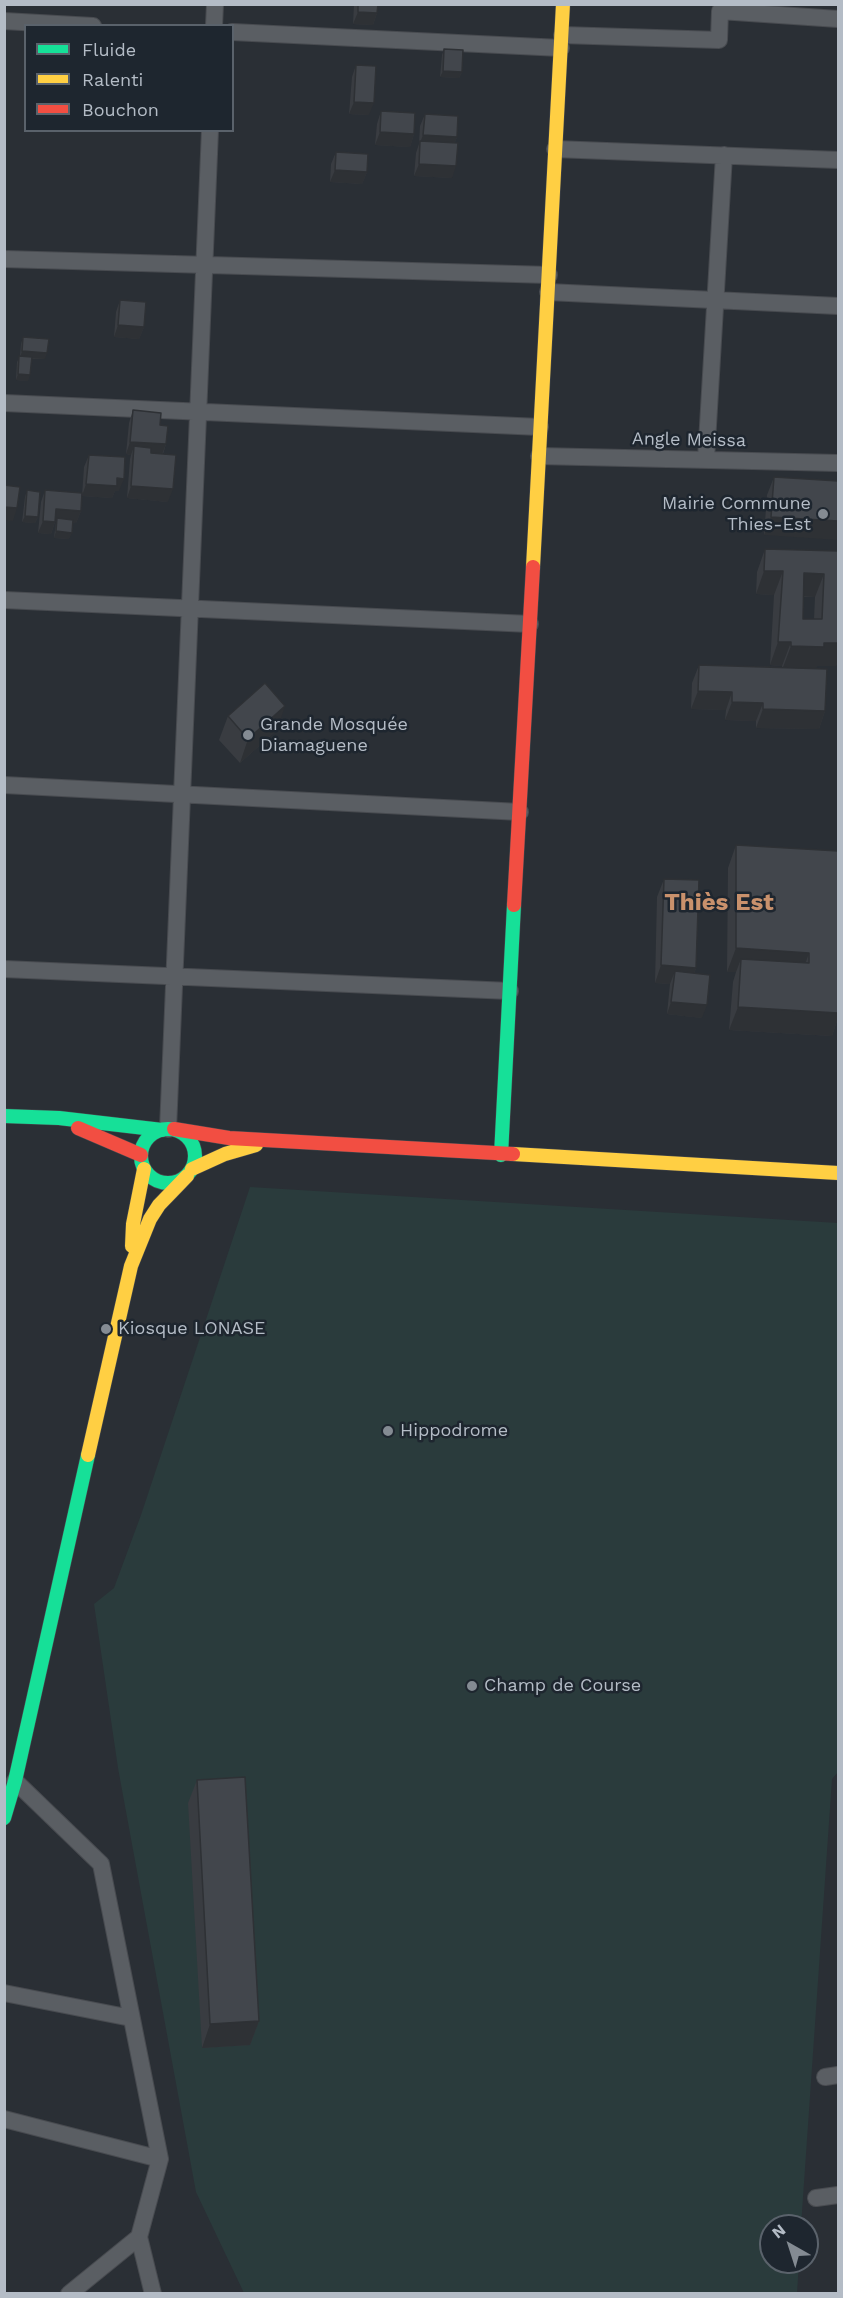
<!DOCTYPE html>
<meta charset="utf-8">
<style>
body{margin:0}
#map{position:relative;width:843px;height:2298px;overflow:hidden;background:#2a2f35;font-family:"Work Sans",sans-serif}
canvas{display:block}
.frame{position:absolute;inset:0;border:6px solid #b4bcc6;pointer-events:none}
.legend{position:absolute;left:24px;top:24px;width:210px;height:108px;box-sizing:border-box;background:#1e262f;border:2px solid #5a626b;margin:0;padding:8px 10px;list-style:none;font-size:18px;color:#b4bcc6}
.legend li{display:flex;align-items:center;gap:12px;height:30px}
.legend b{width:30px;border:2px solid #5a626b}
.north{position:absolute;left:759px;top:2214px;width:60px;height:60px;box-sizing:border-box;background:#1e262f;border:2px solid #5a626b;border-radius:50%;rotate:321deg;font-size:16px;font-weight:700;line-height:24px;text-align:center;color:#b4bcc6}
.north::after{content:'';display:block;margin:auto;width:21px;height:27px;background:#848b93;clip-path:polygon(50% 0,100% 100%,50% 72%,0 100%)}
</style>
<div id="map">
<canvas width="843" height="2298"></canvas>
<div class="frame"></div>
<ul class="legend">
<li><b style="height:8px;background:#16e098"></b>Fluide</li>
<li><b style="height:8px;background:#ffcf43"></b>Ralenti</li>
<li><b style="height:8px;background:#f24e42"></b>Bouchon</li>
</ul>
<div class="north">N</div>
</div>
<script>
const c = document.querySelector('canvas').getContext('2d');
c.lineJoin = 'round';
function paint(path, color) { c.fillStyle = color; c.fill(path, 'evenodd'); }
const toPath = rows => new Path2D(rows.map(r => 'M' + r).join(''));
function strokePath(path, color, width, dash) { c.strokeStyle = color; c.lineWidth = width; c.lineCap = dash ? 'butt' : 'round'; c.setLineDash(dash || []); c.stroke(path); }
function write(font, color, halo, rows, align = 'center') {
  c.font = font + ' "Work Sans",sans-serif'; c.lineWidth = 5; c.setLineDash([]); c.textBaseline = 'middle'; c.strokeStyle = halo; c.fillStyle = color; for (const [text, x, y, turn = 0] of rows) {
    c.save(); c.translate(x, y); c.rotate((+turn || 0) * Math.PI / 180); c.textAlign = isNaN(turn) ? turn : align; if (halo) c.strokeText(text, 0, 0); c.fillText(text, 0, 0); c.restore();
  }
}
const green = toPath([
 [250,1187,838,1223,838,1772,832,1779,801,2226,771,2226,771,2262,799,2262,797,2293,244,2293,196,2192,118,1768,94,1604,114,1588,141,1515]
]);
const street = toPath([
 [4,21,93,26],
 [214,26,215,4],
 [232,32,561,48],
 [562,35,719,40,720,11,838,19],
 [555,149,838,160],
 [4,259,549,275],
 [548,292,838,306],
 [4,403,540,427],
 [539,456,838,463],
 [706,459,724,155],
 [4,600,530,624],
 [4,785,520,812],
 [4,969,510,991],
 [168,1129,210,130],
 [15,1781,101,1864,160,2159,139,2237,153,2294],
 [4,1993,131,2018],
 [825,2077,838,2075],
 [4,2119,160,2159],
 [816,2198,838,2195],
 [69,2294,139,2237]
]);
const fast = toPath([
 [4,1116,59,1118,162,1130],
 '141 1156a27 27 0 1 1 54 0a27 27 0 1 1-54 0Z',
 [501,1155,514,905],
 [4,1818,15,1781,88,1455]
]);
const slow = toPath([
 [533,567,563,4],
 [513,1154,838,1173],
 [192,1169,225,1154,256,1145],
 [132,1246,133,1224,144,1169],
 [88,1455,131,1266,150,1219,159,1205,187,1176]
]);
const jam = toPath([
 [514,905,533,567],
 [78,1128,141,1155],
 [174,1129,229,1138,513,1154]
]);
const wall = toPath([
 [354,4,378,4,377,13,373,25,353,24],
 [444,49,462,72,459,78,440,77,442,55],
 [356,65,369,115,349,114,352,77],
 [381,111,414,134,410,147,375,145,377,124],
 [425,114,457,137,455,142,452,178,414,176,416,153,419,144,420,126],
 [336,152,367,172,362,184,330,182,331,164],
 [120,300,144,327,139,339,114,337,116,312],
 [23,337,45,359,31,359,28,381,16,380,17,362,20,356,21,344],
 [133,410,160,425,166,444,163,454,168,502,127,498,130,459,131,455,126,454,129,423],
 [89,455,119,491,115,491,112,498,82,496,84,467],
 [774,477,838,481,764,535,767,495],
 [27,490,38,517,35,523,22,522,25,497],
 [45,490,81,511,76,523,72,523,69,539,54,538,56,522,55,522,51,534,38,533,41,502],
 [765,549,838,551,838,660,836,666,817,666,816,668,825,711,819,729,756,728,756,721,725,720,726,710,691,709,692,683,699,665,782,667,782,666,770,665,774,595,756,594,757,572],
 [804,597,815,597,814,619,803,619],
 [228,716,277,730,240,763,219,740],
 [736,845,838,851,838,1018,832,1036,729,1030,733,982,736,972,727,972,728,868],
 [664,879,696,968,694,974,702,1018,667,1014,670,984,655,983,657,897],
 [197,1780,259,2021,250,2045,202,2048,188,1803]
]);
const shadedWall = toPath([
 [358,12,377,13,373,25,353,24],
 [443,71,462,72,459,78,440,77],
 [354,102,374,103,369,115,349,114],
 [380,132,414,134,410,147,375,145],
 [423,135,457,137,452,149,420,143],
 [419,164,456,166,452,178,414,176],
 [335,170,367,172,362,184,330,182],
 [118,325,144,327,139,339,114,337],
 [22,351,47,353,45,359,20,358],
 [18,374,30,375,28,381,16,380],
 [130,442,166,444,161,457,134,446,131,455,126,454],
 [117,478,124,479,119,491,115,491,112,498,82,496,86,484],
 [131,486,173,489,168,502,127,498],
 [4,507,17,508,13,521,4,520],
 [56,509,81,511,76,523,57,522,57,518,56,522,52,521],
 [25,516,38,517,35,523,22,522],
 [771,517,838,521,838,540,764,535],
 [43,521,55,522,51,534,38,533],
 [56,531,72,533,69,539,54,538],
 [764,571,783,571,774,595,756,594],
 [804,573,824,574,815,597,796,596],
 [778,642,791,642,782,666,770,665],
 [824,643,838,643,838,660,836,666,817,666,816,670,782,670,791,646],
 [698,691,732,692,726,710,691,709],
 [732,702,763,703,756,721,725,720],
 [285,706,277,730,240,763,248,739],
 [763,709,825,711,819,729,756,728],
 [736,948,809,953,801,976,741,959,736,972,727,972],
 [661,965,696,968,690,986,675,971,670,984,655,983],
 [671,1002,707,1005,702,1018,667,1014],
 [738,1007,838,1013,838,1018,832,1036,729,1030],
 [259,2021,250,2045,202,2048,210,2024]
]);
const building = toPath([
 [358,4,378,4,377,13,358,12,358,4],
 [444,49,463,50,462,72,443,71,444,49],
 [356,65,376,66,374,103,354,102,356,65],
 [381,111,415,113,414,134,380,132,381,111],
 [425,114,458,116,457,137,423,135,425,114],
 [420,141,458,143,456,166,419,164,420,141],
 [336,152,368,154,367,172,335,170,336,152],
 [120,300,146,302,144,327,118,325,120,300],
 [23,337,49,339,47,353,22,351,23,337],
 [19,356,32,357,30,375,18,374,19,356],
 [133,410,161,413,160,425,168,426,166,444,130,442,133,410],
 [134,446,151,448,151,453,176,455,173,489,131,486,134,446],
 [89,455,125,457,124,479,117,478,117,486,86,484,89,455],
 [774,477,838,481,838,521,771,517,774,477],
 [4,485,20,487,17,508,4,507,4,485],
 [27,490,40,492,38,517,25,516,27,490],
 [45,490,82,493,81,511,56,509,55,522,43,521,45,490],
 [57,518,73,520,72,533,56,531,57,518],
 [765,549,838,551,838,643,824,643,824,647,791,646,791,642,778,642,783,571,764,571,765,549],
 [804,573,824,574,822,619,803,619,804,573],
 [699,665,827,669,825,711,763,709,763,703,732,702,732,692,698,691,699,665],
 [265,683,285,706,248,739,228,716,265,683],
 [736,845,838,851,838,1013,738,1007,741,959,809,963,809,953,736,948,736,845],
 [664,879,699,880,696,968,661,965,664,879],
 [675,971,710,975,707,1005,671,1002,675,971],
 [245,1777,259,2021,210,2024,197,1780,245,1777]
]);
const markers = [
 [823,514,6,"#848b93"],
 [248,735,6,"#848b93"],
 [106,1329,6,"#848b93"],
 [388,1431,6,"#848b93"],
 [472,1686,6,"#848b93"]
];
const streetNames = [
 ["Angle Meissa",689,440,1]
];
const poiNames = [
 ["Mairie Commune",811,504,"right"],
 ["Thies-Est",811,525,"right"],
 ["Grande Mosquée",260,725],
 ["Diamaguene",260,746],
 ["Kiosque LONASE",118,1329],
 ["Hippodrome",400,1431],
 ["Champ de Course",484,1686]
];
const districtNames = [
 ["Thiès Est",719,903]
];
paint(green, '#2a3b3c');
strokePath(street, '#484b50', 18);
strokePath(fast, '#484b50', 15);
strokePath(slow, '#484b50', 15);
strokePath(jam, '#484b50', 15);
strokePath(street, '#5a5e63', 16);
strokePath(fast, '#16e098', 14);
strokePath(slow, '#ffcf43', 14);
strokePath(jam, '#f24e42', 14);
paint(wall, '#393c41');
paint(shadedWall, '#2e3135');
paint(building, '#42464c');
strokePath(building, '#2e3135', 1.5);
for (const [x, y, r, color] of markers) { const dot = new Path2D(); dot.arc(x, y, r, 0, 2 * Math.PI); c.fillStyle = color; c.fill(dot); strokePath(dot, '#1e262f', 2); }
write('18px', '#b4bcc6', '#1e262f', streetNames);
write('18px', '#b4bcc6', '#1e262f', poiNames, 'left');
write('bold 24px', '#c9916c', '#1e262f', districtNames);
</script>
